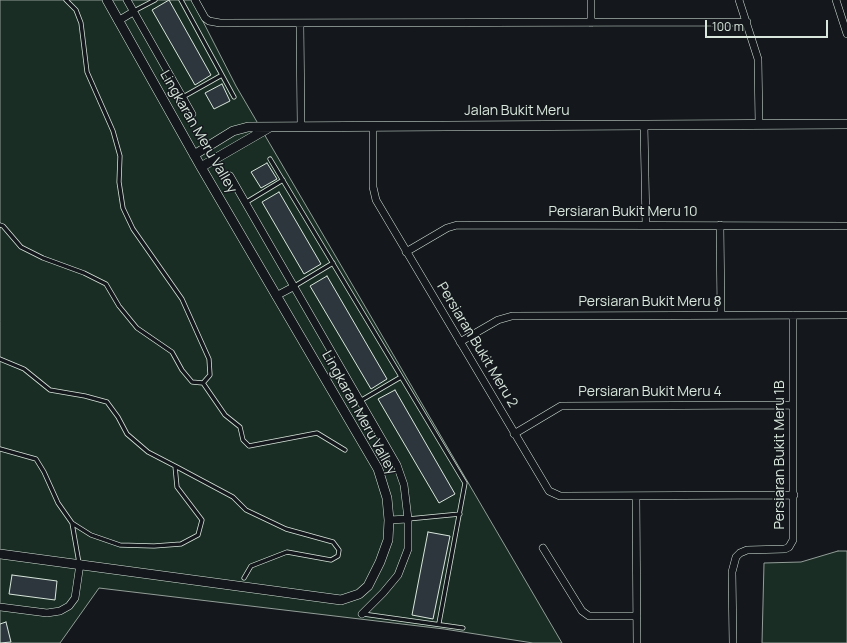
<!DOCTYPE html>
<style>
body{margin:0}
#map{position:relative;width:847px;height:643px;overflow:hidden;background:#14181c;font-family:Manrope,sans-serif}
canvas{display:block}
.scale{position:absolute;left:705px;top:20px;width:123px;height:18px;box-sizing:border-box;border:2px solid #d8e6dc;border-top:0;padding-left:5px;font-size:12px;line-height:14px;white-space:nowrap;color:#d8e6dc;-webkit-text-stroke:3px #14181c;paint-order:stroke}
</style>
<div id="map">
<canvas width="847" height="643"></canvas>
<div class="scale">100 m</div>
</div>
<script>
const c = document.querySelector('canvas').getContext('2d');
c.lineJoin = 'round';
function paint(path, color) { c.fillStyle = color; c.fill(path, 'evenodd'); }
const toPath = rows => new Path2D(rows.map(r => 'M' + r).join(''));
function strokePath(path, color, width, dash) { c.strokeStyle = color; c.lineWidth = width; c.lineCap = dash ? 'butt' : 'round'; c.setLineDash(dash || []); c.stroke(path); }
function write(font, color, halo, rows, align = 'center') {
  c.font = font + ' Manrope,sans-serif'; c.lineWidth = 3; c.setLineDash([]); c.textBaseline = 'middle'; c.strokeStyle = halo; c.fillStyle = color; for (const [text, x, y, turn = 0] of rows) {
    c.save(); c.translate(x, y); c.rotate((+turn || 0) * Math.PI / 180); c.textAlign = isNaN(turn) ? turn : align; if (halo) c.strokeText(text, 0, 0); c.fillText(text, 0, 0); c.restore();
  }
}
const green = toPath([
 [0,0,192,0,236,86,562,643,533,643,444,629,99,588,60,643,0,643,0,0],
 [838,551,847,551,847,643,762,643,764,563,801,562,838,551]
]);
const building = toPath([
 [169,0,211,75,195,85,152,10,169,0],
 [222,84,230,101,214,109,205,93,222,84],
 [267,163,277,179,261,188,251,172,267,163],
 [279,192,321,264,304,274,262,202,279,192],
 [327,276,387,379,371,389,310,286,327,276],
 [395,390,455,494,439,503,378,399,395,390],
 [428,532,450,536,433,619,412,615,428,532],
 [12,575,57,581,55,600,9,594,12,575],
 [6,622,11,642,0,643,0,624,6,622]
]);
const service = toPath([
 [181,0,234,97],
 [134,11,155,0],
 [183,97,222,75],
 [270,159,465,483,439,623],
 [245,203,283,180],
 [0,225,3,226,21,247,43,258,84,273,106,284,119,306,137,328,172,352,182,370,192,382,203,383,210,375,209,359,182,299,133,229,123,208,119,182,120,156,113,131,87,72,81,23,76,10,66,0],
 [293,287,333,263],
 [0,359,24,369,50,390,85,396,107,402,118,417,127,434,148,452,175,466],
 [203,383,225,415,240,427,243,440,249,446,317,433,345,450],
 [360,401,401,377],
 [0,449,36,459,44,472,58,503,72,523,91,535,120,545,154,546,181,544,198,535,202,520,177,487,175,466,233,497,246,510,286,529,333,542,339,550,338,556,331,560,287,552,251,566,244,578],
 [408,519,460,514],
 [72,523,79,563],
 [363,614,463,628]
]);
const minor = toPath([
 [127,0,192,114],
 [195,0,205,18,209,21,220,23,747,22],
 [739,0,758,59,759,124],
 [836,0,847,34],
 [118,21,133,12],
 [300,23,301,126],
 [591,23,591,0],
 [644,125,646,225],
 [373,126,373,187,376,200,549,491,560,496,566,496,794,495],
 [230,176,397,465,404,485,408,519,389,520],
 [720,225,721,315],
 [406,252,447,228,457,225,847,226],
 [276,296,293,287],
 [460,342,498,320,512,316,847,315],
 [514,434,561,406,793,405],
 [636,496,637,643],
 [543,548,582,611,589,616,637,616],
 [0,607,47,613,60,611,69,606,75,598,80,564],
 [362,614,383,593,398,575,408,549,408,519],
 [733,643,732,572,736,557,740,553,747,550,785,549,789,547,793,540,793,315]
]);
const tertiary = toPath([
 [194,155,233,131,248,127,847,124],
 [201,167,270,127],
 [0,554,341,600,359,594,368,586,380,562,388,540,389,520,387,498,378,469,201,167,107,0]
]);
const streetNames = [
 ["Jalan Bukit Meru",517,111],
 ["Lingkaran Meru Valley",198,132,60],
 ["Persiaran Bukit Meru 10",623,212],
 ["Persiaran Bukit Meru 8",650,302],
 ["Persiaran Bukit Meru 2",477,345,59],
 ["Persiaran Bukit Meru 4",650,392],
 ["Lingkaran Meru Valley",359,413,61],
 ["Persiaran Bukit Meru 1B",780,455,-90]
];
paint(green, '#1a2d24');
strokePath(green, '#939e99', 1);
paint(building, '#2c363c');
strokePath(building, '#d8e6dc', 1);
strokePath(service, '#d8e6dc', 5);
strokePath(minor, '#d8e6dc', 8);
strokePath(tertiary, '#d8e6dc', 10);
strokePath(service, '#14181c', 3.5);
strokePath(minor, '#14181c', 7);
strokePath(tertiary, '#14181c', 9);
write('14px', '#d8e6dc', '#14181c', streetNames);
</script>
